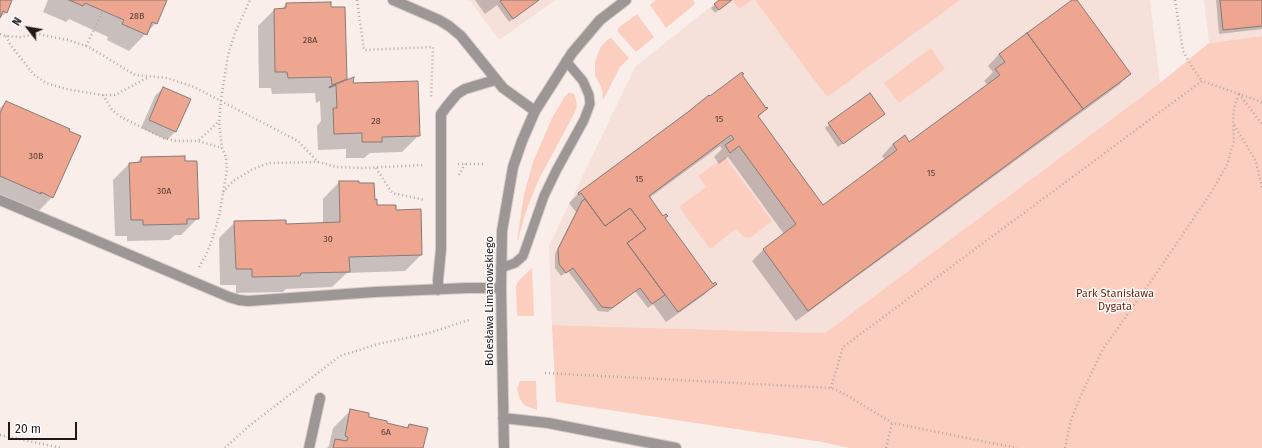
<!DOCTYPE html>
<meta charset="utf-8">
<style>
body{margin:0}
#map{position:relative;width:1262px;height:448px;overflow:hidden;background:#faeeea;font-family:"Fira Sans",sans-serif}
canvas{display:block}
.north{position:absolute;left:8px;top:8px;width:40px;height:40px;-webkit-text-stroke:3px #fff;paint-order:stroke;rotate:301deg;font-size:11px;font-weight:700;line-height:16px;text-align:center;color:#1f1a19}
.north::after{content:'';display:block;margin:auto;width:14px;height:18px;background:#1f1a19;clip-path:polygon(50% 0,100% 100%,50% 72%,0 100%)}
.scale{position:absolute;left:8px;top:422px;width:69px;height:18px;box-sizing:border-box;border:2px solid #1f1a19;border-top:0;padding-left:5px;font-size:12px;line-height:14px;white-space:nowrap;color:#1f1a19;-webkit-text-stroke:3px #fff;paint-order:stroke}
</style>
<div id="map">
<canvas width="1262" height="448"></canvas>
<div class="north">N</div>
<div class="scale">20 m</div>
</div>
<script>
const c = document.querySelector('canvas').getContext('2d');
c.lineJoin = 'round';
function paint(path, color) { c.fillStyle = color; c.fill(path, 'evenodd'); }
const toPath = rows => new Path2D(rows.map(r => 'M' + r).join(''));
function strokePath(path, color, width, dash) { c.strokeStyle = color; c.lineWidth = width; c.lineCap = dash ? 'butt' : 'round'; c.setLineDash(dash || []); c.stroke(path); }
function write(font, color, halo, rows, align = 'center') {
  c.font = font + ' "Fira Sans",sans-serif'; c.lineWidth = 3; c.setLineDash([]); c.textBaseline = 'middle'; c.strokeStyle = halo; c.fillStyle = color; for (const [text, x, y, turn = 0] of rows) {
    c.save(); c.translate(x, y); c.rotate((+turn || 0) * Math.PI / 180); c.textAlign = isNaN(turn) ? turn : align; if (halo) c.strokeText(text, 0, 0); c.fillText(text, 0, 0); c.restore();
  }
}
const built = toPath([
 [466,0,556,0,499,40,471,2],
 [719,0,1150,0,1160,83,825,333,552,325,549,246,635,67],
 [1204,0,1262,0,1262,36,1209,43]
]);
const green = toPath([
 [656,0,693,0,695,4,666,28,650,5],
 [733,0,751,0,739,9],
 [755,0,960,0,827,97],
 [637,14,654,37,636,52,618,32,618,28],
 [1262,36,1262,448,849,448,822,442,556,402,552,325,825,333,1160,83,1209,43],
 [611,38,629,58,620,67,603,100,602,89,595,75,595,62,600,48,608,39],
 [931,48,945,69,899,103,884,83],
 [569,93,573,93,575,96,577,104,576,110,538,181,526,211,518,240,517,240,524,195,533,162,552,118,565,96],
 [725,157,772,221,750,238,744,237,736,229,710,249,679,207,706,187,698,176],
 [532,268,534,316,518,316,517,314,516,286,519,280],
 [520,381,536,381,537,410,524,405,520,399,517,389]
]);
const shadow = toPath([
 [0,0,11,0,6,12,0,18],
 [48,0,166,0,156,23,129,51,107,40,108,37,69,19,66,22,43,12],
 [475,0,539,0,509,22,497,5,485,14],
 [720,0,731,0,715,13,711,8],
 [1074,0,1076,0,1130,74,1119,85,796,321,752,261,763,250,784,234,728,157,719,164,714,157,722,149,720,146,649,198,713,285,715,283,704,295,666,322,653,304,648,308,635,291,608,312,598,311,568,271,561,276,555,268,555,254,576,212,569,203,580,192,741,76,765,110,758,117,823,206,885,160,882,156,893,144,909,143,988,85,984,81,993,72,988,66,999,54],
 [1216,0,1262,0,1262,29,1219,34],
 [286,4,344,8,346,81,352,84,418,136,402,152,370,153,364,158,346,158,346,149,318,150,317,126,321,121,320,101,316,103,315,93,272,94,271,88,259,88,258,26,274,10,281,10],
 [163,88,190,100,175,132,167,140,141,128,155,96],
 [870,95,880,117,838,147,825,128],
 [6,102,52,197,36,214,0,199,0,108],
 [184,157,198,218,181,235,175,235,169,240,127,241,127,236,115,236,113,180,129,164,136,163,141,158],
 [339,182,374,201,376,206,395,211,421,255,405,271,347,273,332,287,286,289,283,292,236,293,236,285,220,285,219,238,235,222,285,225,323,224,323,199],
 [351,410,368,418,386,424,406,428,409,425,422,448,327,448,329,446,333,428]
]);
const building = toPath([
 [0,0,12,0,7,13,3,11,0,18,0,0],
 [69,0,167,0,157,24,152,22,147,35,122,24,124,20,85,3,83,6,69,0],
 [502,0,539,0,513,19,500,1,502,0],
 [719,0,732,0,719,10,714,4,719,0],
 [1072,0,1077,0,1131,74,1083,109,1027,33,1072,0],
 [1220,0,1262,0,1262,26,1223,30,1220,0],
 [331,2,331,7,345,7,347,79,332,85,331,77,288,78,287,72,275,72,274,9,286,8,286,3,331,2],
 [1027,33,1083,109,808,311,763,249,796,224,739,146,730,153,725,145,734,139,731,135,649,196,663,216,666,214,668,216,665,218,713,284,715,282,717,284,678,312,627,243,646,229,630,208,605,226,581,193,579,195,578,193,688,112,709,95,710,96,742,72,744,74,742,75,766,108,767,107,768,108,758,116,823,205,897,150,893,144,905,135,909,142,1000,75,995,69,1005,62,999,54,1027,33],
 [354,77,353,83,418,81,420,136,382,137,382,142,362,142,362,133,334,134,333,108,337,108,336,85,329,88,329,87,354,77],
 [163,87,191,99,176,132,149,120,163,87],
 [870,93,885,114,843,144,828,123,870,93],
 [6,101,70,129,69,131,81,136,53,198,41,192,41,194,0,176,0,113,6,101],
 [185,156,185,161,197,161,199,219,187,219,187,224,143,225,143,220,131,220,129,163,141,162,141,157,185,156],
 [339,181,359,181,359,183,374,183,375,200,377,199,377,205,396,205,396,210,421,209,422,255,349,257,350,272,301,273,300,276,252,277,252,269,236,269,234,221,286,220,286,224,340,222,339,181],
 [585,199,605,226,630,208,646,229,627,243,665,295,652,304,640,288,612,308,602,307,573,268,566,273,559,264,558,249,582,201,585,199],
 [350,409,369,413,369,417,387,421,387,423,408,428,409,424,428,428,423,448,333,448,335,439,347,441,348,437,345,436,350,409]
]);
const path = toPath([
 [357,0,364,50,433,47,431,99],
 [1175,0,1183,51,1192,67,1202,81],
 [0,34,6,36,20,37,38,34,68,40,89,47,135,75,167,78,194,87,298,141,318,162,336,167,362,168,425,165],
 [6,36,10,44,33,74,46,83,66,89,102,95,115,95,149,77],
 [86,46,103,11],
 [1239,94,1262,124],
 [103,95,112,110,121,117,163,138,177,141,198,141,222,148],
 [1234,125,1256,161,1262,188],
 [199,140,218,122],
 [458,164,483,164],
 [376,168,392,193,425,200],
 [459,175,465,164],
 [223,192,233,181,253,169,269,163,318,162],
 [199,267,206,255,212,240,219,217,227,170,226,157,222,148,219,122,221,100,228,55,235,33,250,0],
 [545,373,831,388,845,394,892,423,1017,448],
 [831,388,843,347,1202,81,1262,102],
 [0,435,62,448],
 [225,448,249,426,340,356,378,344,429,333,469,320],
 [886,448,892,423],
 [1065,448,1071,420,1081,395,1103,349,1156,274,1212,191,1227,165,1234,141,1233,123,1234,108,1239,94]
]);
const lane = toPath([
 [501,268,515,263,523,256,544,196,556,171,584,120,590,104,589,95,583,81,566,61]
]);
const street = toPath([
 [393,0,439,20,449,26,461,36,503,88,535,111],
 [0,200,229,297,239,300,248,301,375,292,467,288,501,288],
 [438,290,438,280,441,249,441,114,447,106,457,94,465,89,495,80],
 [503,418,548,423,676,448],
 [309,448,320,398],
 [504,448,501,288,502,231,513,167,522,141,535,111,572,53,600,20,626,0]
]);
const numberNames = [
 ["28B",137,16],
 ["28A",310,40],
 ["15",719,119],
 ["28",376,121],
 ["30B",36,156],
 ["15",931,173],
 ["15",639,179],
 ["30A",164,191],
 ["30",328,239],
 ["6A",386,432]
];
const parkNames = [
 ["Park Stanisława",1115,294],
 ["Dygata",1115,307]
];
const streetNames = [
 ["Bolesława Limanowskiego",490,301,-90]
];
paint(built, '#f6e0da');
paint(green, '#fccec0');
paint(shadow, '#0003');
paint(building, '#efa690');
strokePath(building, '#867b77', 1);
strokePath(lane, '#d7ccc9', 11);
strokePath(street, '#d7ccc9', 12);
strokePath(path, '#b2a8a5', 2.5, [1, 3]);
strokePath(lane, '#9c9795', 9);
strokePath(street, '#9c9795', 10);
write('9px', '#533d37', null, numberNames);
write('11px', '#701d00', '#fff', parkNames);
write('11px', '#1f1a19', '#fff', streetNames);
</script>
